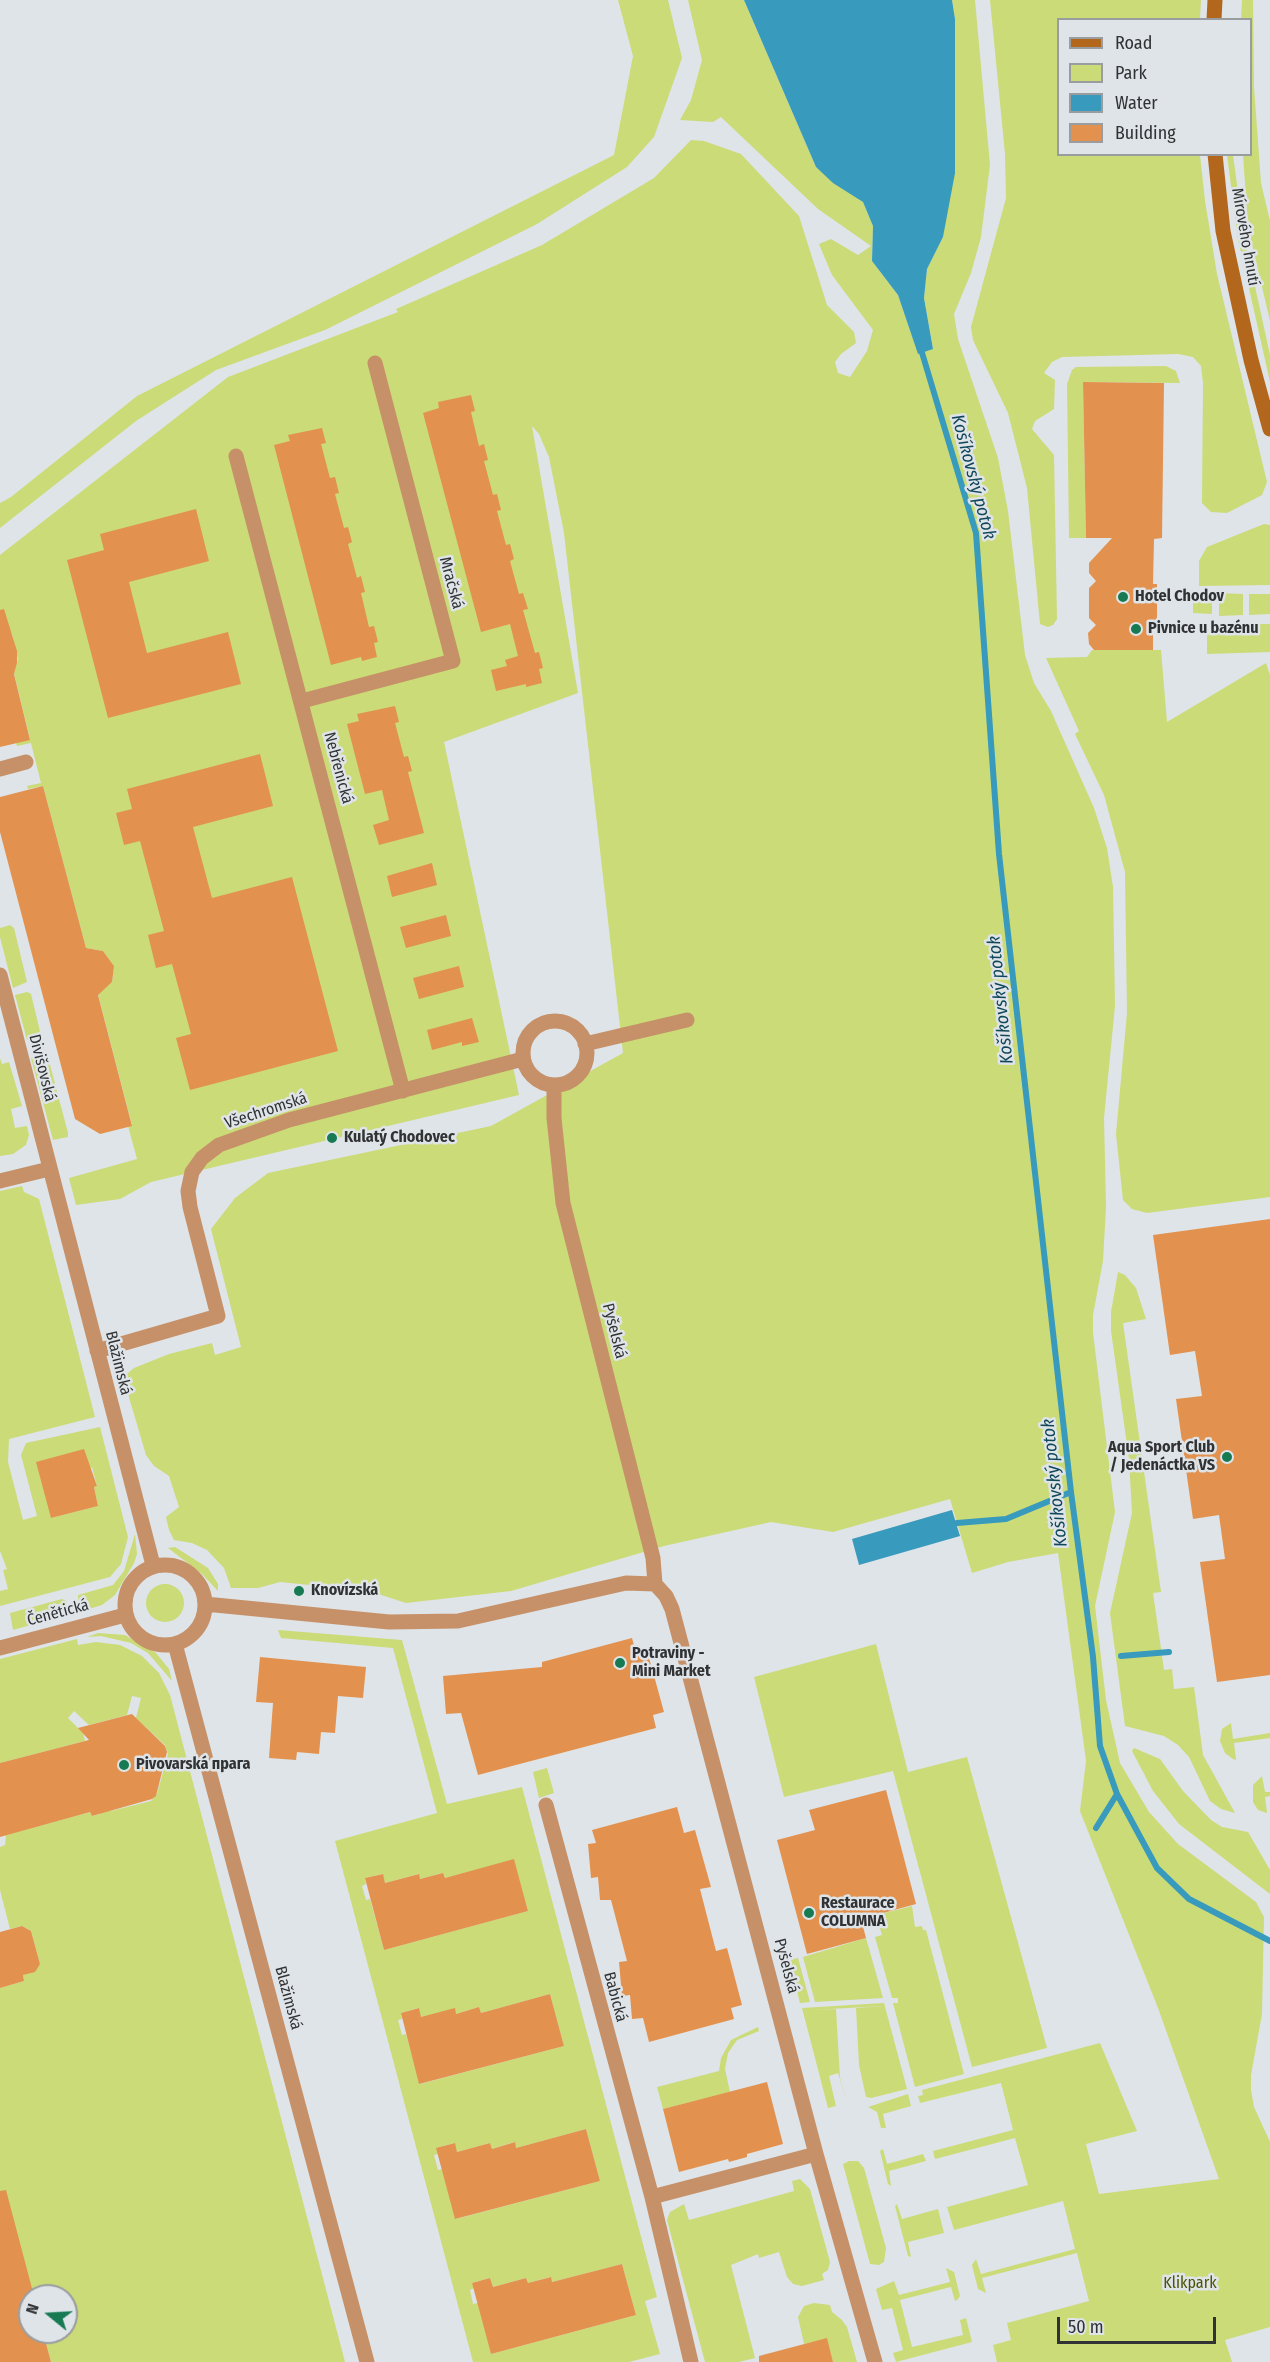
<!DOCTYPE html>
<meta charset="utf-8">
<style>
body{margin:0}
#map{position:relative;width:1270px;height:2362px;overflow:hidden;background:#dfe4e8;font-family:"Fira Sans Condensed",sans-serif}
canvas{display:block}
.legend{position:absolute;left:1057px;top:18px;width:195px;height:138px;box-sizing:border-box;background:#dfe4e8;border:2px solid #999da0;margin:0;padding:8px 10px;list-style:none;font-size:18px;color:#313234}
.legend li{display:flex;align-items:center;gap:12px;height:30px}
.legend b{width:30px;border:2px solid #999da0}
.north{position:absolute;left:18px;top:2284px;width:60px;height:60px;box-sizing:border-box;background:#dfe4e8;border:2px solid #999da0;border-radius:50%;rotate:288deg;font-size:16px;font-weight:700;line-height:24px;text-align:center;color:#313234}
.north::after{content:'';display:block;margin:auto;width:21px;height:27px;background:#177a52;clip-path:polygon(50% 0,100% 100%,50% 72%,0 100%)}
.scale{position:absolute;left:1057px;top:2317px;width:159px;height:27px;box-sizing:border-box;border:3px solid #313234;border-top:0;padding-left:8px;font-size:18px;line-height:21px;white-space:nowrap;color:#313234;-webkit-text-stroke:4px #dfe4e8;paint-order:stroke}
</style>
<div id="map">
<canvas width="1270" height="2362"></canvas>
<ul class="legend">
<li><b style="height:8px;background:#b3671d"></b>Road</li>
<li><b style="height:16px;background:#cbdb77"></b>Park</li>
<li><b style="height:16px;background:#389abc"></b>Water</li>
<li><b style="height:16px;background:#e2924e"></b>Building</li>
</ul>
<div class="north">N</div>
<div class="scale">50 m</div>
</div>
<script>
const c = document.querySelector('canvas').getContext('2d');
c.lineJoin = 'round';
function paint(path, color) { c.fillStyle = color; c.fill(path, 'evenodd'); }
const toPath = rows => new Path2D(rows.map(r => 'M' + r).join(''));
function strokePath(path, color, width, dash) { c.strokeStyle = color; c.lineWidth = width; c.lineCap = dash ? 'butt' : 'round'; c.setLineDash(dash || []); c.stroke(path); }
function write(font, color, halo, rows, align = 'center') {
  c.font = font + ' "Fira Sans Condensed",sans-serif'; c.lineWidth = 5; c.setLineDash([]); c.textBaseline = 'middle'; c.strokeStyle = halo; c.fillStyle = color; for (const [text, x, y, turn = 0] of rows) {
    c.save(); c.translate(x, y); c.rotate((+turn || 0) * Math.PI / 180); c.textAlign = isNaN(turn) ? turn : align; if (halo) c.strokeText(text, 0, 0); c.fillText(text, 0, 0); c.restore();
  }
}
const green = toPath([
 [618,0,668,0,682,58,654,137,627,167,537,224,325,330,216,370,136,421,0,528,0,503,11,497,137,396,614,155,633,56],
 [688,0,744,0,816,167,863,202,873,226,872,261,898,295,918,353,933,348,924,298,927,269,943,237,955,19,952,0,975,0,990,165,981,237,971,273,954,314,958,339,998,458,1008,511,1025,655,1034,683,1051,711,1094,808,1107,848,1113,887,1115,1006,1104,1118,1106,1207,1103,1261,1093,1315,1093,1333,1115,1512,1095,1606,1106,1700,1120,1763,1149,1812,1178,1844,1256,1902,1264,1917,1262,2014,1251,2075,1251,2090,1254,2107,1270,2142,1270,2327,1225,2340,1232,2362,997,2362,993,2345,1011,2340,1007,2323,1089,2301,1077,2253,982,2278,986,2293,978,2289,972,2265,976,2259,981,2274,1075,2249,1063,2201,954,2230,947,2207,1028,2185,1015,2138,935,2159,933,2151,1013,2130,1001,2083,920,2103,918,2096,923,2095,922,2090,1100,2043,1137,2131,1086,2144,1099,2194,1219,2179,1158,2008,1080,1811,1086,1761,1058,1553,1008,1562,972,1573,950,1499,833,1532,771,1522,664,1546,511,1591,406,1603,369,1591,280,1582,258,1588,231,1588,224,1568,207,1550,192,1543,174,1540,169,1530,166,1517,179,1507,169,1476,154,1466,146,1455,123,1377,134,1368,169,1354,212,1343,215,1355,241,1347,211,1229,235,1198,268,1173,491,1126,623,1053,564,533,549,457,539,434,532,426,578,693,444,742,519,1095,151,1182,120,1199,76,1205,69,1178,137,1159,128,1126,132,1125,98,994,112,982,114,966,103,951,86,948,43,786,28,789,27,786,41,783,31,743,17,746,16,743,30,739,14,673,18,659,12,634,0,623,0,555,228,377,398,312,396,309,542,245,654,178,691,140,704,141,741,154,799,216,827,305,854,332,856,343,841,354,835,362,838,373,850,377,867,351,873,330,832,275,819,244,831,239,858,255,871,246,818,209,721,117,713,122,680,120,691,100,702,60],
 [990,0,1201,0,1200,19,1058,20,1058,154,1200,155,1205,201,1217,274,1267,482,1262,495,1227,513,1211,512,1202,503,1203,383,1201,366,1193,357,1178,354,1062,357,1052,362,1044,373,1055,380,1054,409,1035,421,1032,429,1054,455,1057,619,1053,625,1048,627,1040,624,1027,488,1008,413,973,340,971,327,1006,198,1005,154],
 [1242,0,1253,0,1254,87,1261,183,1270,221,1270,321,1248,227,1243,155,1250,154,1250,20,1241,19],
 [1227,155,1233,155,1244,236,1270,355,1270,382,1238,239],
 [1166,366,1176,371,1180,383,1083,382,1086,538,1069,538,1067,384,1072,370,1076,367],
 [1264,524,1270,525,1270,585,1199,586,1199,561,1207,547],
 [1219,593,1243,594,1243,615,1219,616],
 [1193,594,1212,594,1212,614,1193,613],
 [1249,594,1270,594,1270,614,1249,615],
 [1207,624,1270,624,1270,652,1207,654],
 [1092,650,1161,650,1167,722,1266,663,1270,675,1270,1197,1147,1213,1132,1209,1123,1200,1116,1134,1127,1013,1125,872,1104,795,1075,734,1079,731,1046,658,1087,657],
 [10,925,14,928,27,982,13,988,0,937,0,928],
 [27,992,31,994,44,1048,39,1049,36,1038,27,1040,15,995],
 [44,1055,48,1057,68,1133,68,1137,53,1140,31,1058],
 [0,1058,2,1064,9,1062,22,1106,11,1109,15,1128,27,1126,29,1135,26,1145,13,1154,0,1156],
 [22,1186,24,1192,39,1199,95,1417,9,1439,8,1462,23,1520,37,1516,21,1455,26,1443,100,1427,128,1537,121,1564,110,1577,0,1606,0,1591,8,1589,3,1570,7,1569,0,1551,0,1191],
 [92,1467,97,1486,94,1487,98,1506,51,1518],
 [1118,1272,1125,1275,1136,1288,1146,1319,1123,1323,1161,1592,1153,1593,1164,1670,1172,1669,1174,1689,1194,1687,1203,1755,1235,1813,1221,1809,1210,1801,1189,1757,1178,1745,1164,1736,1125,1726,1110,1613,1132,1513,1129,1459,1111,1331,1111,1312],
 [135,1534,137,1554,134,1563,115,1595,102,1605,79,1612,78,1595,113,1585,124,1571],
 [175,1547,208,1568,218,1584,218,1591,202,1574,168,1548],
 '146 1603a19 19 0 1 1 38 0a19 19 0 1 1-38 0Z',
 [62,1599,66,1601,70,1614,13,1630,10,1613],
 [278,1630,402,1640,447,1804,522,1787,657,2297,645,2301,660,2354,629,2362,473,2362,335,1841,437,1813,393,1648,281,1638],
 [514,1860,528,1911,384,1950,370,1899,366,1900,362,1886,366,1884,365,1878,382,1874,385,1883,418,1874,420,1879,443,1873,445,1878],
 [550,1994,564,2046,420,2084,406,2034,402,2035,398,2020,402,2019,401,2013,418,2008,421,2017,456,2014,479,2007,481,2013],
 [586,2129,600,2181,456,2219,442,2169,438,2170,434,2155,438,2154,437,2148,454,2143,457,2152,490,2143,492,2149,514,2142,516,2148],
 [622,2264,636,2315,491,2354,478,2303,473,2304,470,2290,474,2288,472,2283,490,2278,493,2287,526,2278,528,2283,550,2277,552,2282],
 [98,1633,125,1635,156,1653,169,1669,172,1681,148,1653,131,1643,101,1636,87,1637],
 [77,1639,78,1645,96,1642,120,1645,142,1656,159,1673,170,1695,345,2362,51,2362,43,2332,66,2332,66,2296,34,2296,0,2197,0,1988,24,1981,23,1975,40,1964,31,1931,22,1926,10,1929,0,1890,0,1847,5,1845,6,1835,90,1812,92,1816,100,1814,102,1809,111,1811,151,1801,157,1794,168,1754,165,1745,136,1718,141,1698,132,1696,127,1715,89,1725,74,1711,68,1718,83,1733,85,1741,0,1763,0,1659],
 [876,1644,908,1772,967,1757,1047,2048,972,2067,893,1771,784,1797,754,1677],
 [1231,1723,1233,1739,1270,1733,1270,1738,1234,1743,1236,1760,1233,1759,1225,1753,1220,1741,1222,1729],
 [1134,1748,1160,1759,1183,1791,1211,1820,1222,1827,1248,1832,1270,1870,1270,1894,1179,1824,1153,1791,1132,1751],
 [547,1768,554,1793,539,1798,533,1772],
 [1262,1776,1265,1792,1270,1792,1270,1796,1265,1797,1267,1813,1258,1810,1253,1802,1253,1785],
 [912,1906,915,1927,922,1926,923,1930,926,1930,964,2074,915,2087,893,2003,898,2003,898,1998,892,1998,875,1937,882,1935,876,1915],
 [866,1938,883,1998,815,2002,803,1957],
 [798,1958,810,2002,800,2003,789,1960],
 [884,2003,907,2089,871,2098,866,2097,859,2065,856,2008,883,2006,812,2010,836,2009,840,2078,847,2102,838,2073,829,2076,836,2106,828,2108,802,2008],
 [758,2027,759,2031,737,2040,728,2053,725,2069,730,2092,663,2109,657,2087,719,2071,721,2058,731,2040],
 [908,2094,911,2106,883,2114,886,2128,881,2128,877,2112,868,2107],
 [883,2149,887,2164,923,2154,926,2161,889,2171,891,2186,888,2184,880,2151],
 [849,2161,858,2161,864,2168,886,2248,884,2262,879,2265,870,2264,843,2164],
 [800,2179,810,2189,830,2262,828,2270,822,2274,824,2280,802,2286,793,2284,787,2277,779,2252,759,2258,758,2254,731,2265,755,2358,739,2362,705,2362,667,2220,670,2212,684,2204,689,2220,794,2191,792,2181],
 [897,2204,902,2219,938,2209,944,2233,908,2242,911,2257,908,2256,895,2206],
 [946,2268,954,2272,960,2296,957,2300,955,2301,951,2287,900,2300,912,2347,963,2335,960,2320,966,2318,972,2342,896,2362,893,2353,903,2350,892,2308,882,2310,876,2289,894,2281,899,2295,950,2282],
 [814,2303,830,2305,832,2312,842,2320,847,2327,857,2362,833,2362,827,2339,804,2344,798,2317,804,2306]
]);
const water = toPath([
 [744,0,952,0,955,19,955,173,943,237,927,269,924,298,933,349,918,354,898,295,872,261,873,226,863,202,833,183,816,167],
 [952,1510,960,1536,859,1565,852,1539]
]);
const stream = toPath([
 [920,346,976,533,999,854,1071,1492,1093,1657,1100,1746,1117,1794,1157,1868,1189,1899,1270,1941],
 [957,1523,1006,1519,1071,1492],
 [1121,1656,1169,1652],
 [1096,1828,1117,1794]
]);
const building = toPath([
 [1083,382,1164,383,1162,538,1154,539,1153,584,1157,584,1157,622,1153,622,1153,650,1094,650,1089,644,1088,633,1096,625,1089,618,1089,588,1096,581,1089,573,1089,563,1112,538,1086,538],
 [471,395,475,411,471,412,479,446,484,444,488,460,484,461,493,495,497,494,501,510,497,511,506,545,510,544,514,559,510,561,519,594,523,593,528,609,523,610,535,653,539,652,543,668,539,669,542,683,526,687,526,684,496,691,491,670,507,666,505,660,518,656,510,624,481,632,423,413,439,408,438,402],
 [322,428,326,443,321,444,330,478,335,477,339,493,335,494,344,528,348,527,352,542,348,544,357,578,361,576,365,592,361,593,369,627,374,626,378,642,374,643,377,657,362,661,361,657,331,665,274,445,290,441,288,435],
 [196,509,209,561,129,582,147,653,228,632,241,684,108,718,67,560,104,550,100,534],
 [4,609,17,651,17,663,14,674,30,740,0,747,0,610],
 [395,706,399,722,395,723,404,757,408,756,412,771,408,772,424,833,379,845,373,825,389,820,382,790,365,794,347,724,359,721,357,714],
 [260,754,273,806,193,827,212,898,292,877,338,1051,190,1090,176,1038,191,1034,172,964,156,968,148,935,164,931,140,841,124,845,116,813,132,809,127,789],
 [43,786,86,948,103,951,114,966,112,982,98,995,132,1126,100,1134,75,1119,0,832,0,797],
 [432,863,437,885,392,897,387,876],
 [446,915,451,936,406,948,400,927],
 [459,966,464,987,419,999,413,978],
 [472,1018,479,1042,462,1046,462,1042,432,1050,427,1030],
 [1270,1219,1270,1675,1217,1682,1200,1562,1225,1559,1219,1515,1193,1519,1176,1399,1202,1396,1195,1351,1170,1355,1153,1235],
 [84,1449,97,1486,94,1487,98,1506,51,1518,36,1462],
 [632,1638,637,1656,648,1654,664,1712,653,1715,656,1728,478,1775,461,1713,446,1714,443,1676,542,1667,542,1662],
 [260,1657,366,1667,363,1698,338,1696,335,1733,321,1732,319,1754,297,1752,296,1760,269,1758,273,1703,256,1702],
 [132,1714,165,1746,167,1752,156,1796,152,1799,92,1816,90,1812,0,1837,0,1763,89,1740,78,1728],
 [886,1790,916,1904,861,1919,866,1938,807,1954,777,1840,815,1830,809,1810],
 [677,1807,684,1833,695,1830,711,1887,700,1889,716,1951,727,1948,742,2005,731,2008,734,2019,649,2042,643,2018,632,2019,630,1995,622,1996,619,1962,627,1961,611,1900,600,1900,598,1877,591,1878,588,1844,596,1843,592,1830],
 [514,1859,528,1911,384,1950,365,1878,383,1874,385,1883,419,1874,420,1879,443,1873,445,1878],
 [22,1926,31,1931,40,1964,35,1972,23,1975,24,1981,0,1988,0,1932],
 [550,1994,564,2046,419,2084,401,2013,419,2008,421,2017,455,2008,456,2014,479,2007,481,2013],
 [767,2082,783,2144,747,2154,747,2157,729,2162,728,2159,679,2172,663,2109],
 [586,2129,600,2181,455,2219,436,2148,455,2143,457,2152,490,2143,492,2149,515,2142,516,2148],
 [6,2190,34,2296,30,2296,30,2332,43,2332,51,2362,0,2362,0,2191],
 [622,2264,636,2315,491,2354,472,2283,490,2278,493,2287,526,2278,528,2283,551,2277,552,2282],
 [827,2338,833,2362,759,2362,759,2356]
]);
const street = toPath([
 [236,456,403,1091],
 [302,701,453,661,375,363],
 [0,769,26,762],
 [0,975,153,1565],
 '523 1053a32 32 0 1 1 64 0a32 32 0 1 1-64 0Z',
 [585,1044,687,1020],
 [554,1085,554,1118,563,1203,653,1558,655,1584,666,1596,672,1609,816,2154,875,2362],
 [0,1181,49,1169],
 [97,1351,218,1316,190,1207,188,1191,192,1172,202,1158,219,1145,289,1120,523,1059],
 '125 1605a40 40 0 1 1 80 0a40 40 0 1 1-80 0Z',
 [205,1604,389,1622,458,1621,626,1583,655,1584],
 [175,1644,367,2362],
 [0,1648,125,1615],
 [546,1805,652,2197,691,2362],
 [652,2197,816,2154]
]);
const secondary = toPath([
 [1214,20,1215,0],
 [1215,154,1223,231,1251,360,1270,429]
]);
const markers = [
 [1123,597,6,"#177a52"],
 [1136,629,6,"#177a52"],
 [332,1138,6,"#177a52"],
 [1227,1457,6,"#177a52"],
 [299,1591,6,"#177a52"],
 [620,1663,6,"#177a52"],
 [124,1765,6,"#177a52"],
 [809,1913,6,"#177a52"]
];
const streetNames = [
 ["Mírového hnutí",1245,237,80],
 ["Mračská",451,583,75],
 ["Nebřenická",338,768,75],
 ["Divišovská",42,1068,76],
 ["Všechromská",266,1111,-18],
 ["Pyšelská",614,1331,76],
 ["Blažimská",118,1363,76],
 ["Čenětická",58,1613,-15],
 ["Pyšelská",786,1966,75],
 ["Babická",615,1997,75],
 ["Blažimská",288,1998,75]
];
const poiNames = [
 ["Hotel Chodov",1135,597],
 ["Pivnice u bazénu",1148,629],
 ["Kulatý Chodovec",344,1138],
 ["Aqua Sport Club",1215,1448,"right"],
 ["/ Jedenáctka VS",1215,1466,"right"],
 ["Knovízská",311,1591],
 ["Potraviny -",632,1654],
 ["Mini Market",632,1672],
 ["Pivovarská прага",136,1765],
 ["Restaurace",821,1904],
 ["COLUMNA",821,1922]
];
const parkNames = [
 ["Klikpark",1190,2284]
];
const waterNames = [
 ["Košíkovský potok",973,477,75],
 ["Košíkovský potok",1001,1000,-96],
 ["Košíkovský potok",1055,1483,-96]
];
paint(green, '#cbdb77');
paint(water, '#389abc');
strokePath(stream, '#389abc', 6);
paint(building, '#e2924e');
strokePath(street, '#c69168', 15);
strokePath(secondary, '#b3671d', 15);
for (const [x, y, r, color] of markers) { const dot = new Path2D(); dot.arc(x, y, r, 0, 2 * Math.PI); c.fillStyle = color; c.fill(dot); strokePath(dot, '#dfe4e8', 2); }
write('16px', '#313234', '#dfe4e8', streetNames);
write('bold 16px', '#313234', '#dfe4e8', poiNames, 'left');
write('16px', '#4b5405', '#dfe4e8', parkNames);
write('italic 18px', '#10475a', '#dfe4e8', waterNames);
</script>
